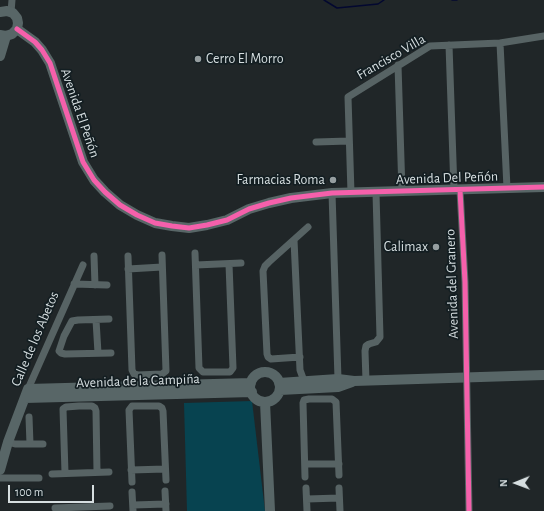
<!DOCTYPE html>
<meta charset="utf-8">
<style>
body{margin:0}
#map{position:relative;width:544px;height:511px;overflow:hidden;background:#202628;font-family:"Alegreya Sans",sans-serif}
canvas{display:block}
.north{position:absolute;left:496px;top:463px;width:40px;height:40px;-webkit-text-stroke:3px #131e22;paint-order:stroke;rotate:269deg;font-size:11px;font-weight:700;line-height:16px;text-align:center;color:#d6dee0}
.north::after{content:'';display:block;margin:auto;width:14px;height:18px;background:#d6dee0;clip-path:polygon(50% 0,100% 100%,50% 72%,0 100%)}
.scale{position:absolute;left:8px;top:485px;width:86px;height:18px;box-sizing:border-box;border:2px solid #d6dee0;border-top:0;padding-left:5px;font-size:12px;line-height:14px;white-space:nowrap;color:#d6dee0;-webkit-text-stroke:3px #131e22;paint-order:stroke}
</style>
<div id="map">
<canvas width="544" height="511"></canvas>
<div class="north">N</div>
<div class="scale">100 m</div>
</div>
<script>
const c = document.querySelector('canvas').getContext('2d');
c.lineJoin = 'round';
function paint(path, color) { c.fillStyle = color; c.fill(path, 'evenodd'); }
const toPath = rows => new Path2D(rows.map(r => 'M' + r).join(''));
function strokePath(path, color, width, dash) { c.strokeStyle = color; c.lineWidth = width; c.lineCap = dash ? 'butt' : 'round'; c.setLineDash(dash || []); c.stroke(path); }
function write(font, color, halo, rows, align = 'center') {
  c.font = font + ' "Alegreya Sans",sans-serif'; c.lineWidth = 3.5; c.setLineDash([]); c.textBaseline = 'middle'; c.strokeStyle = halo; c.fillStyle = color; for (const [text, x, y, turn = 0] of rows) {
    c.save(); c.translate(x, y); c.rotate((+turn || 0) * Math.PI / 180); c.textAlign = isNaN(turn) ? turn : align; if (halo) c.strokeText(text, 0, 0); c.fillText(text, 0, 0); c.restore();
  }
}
const green = toPath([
 [252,401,265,511,187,511,184,403]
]);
const stream = toPath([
 [324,0,337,8,378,4,384,0],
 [452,0,457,0]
]);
const street = toPath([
 [11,12,12,0],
 [500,43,507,188],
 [449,45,454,190],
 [398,65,402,192],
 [316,142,349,141],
 [460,190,465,282,469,511],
 [332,193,338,379],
 [351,193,348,97,430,46,500,43,544,36],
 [294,240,300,370,304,381],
 [195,253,199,368,203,372,230,372,233,368,229,264],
 [94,256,95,285],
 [128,256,132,370,134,374,138,375,162,374,166,371,162,255],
 [196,265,241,263],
 [128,269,162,267],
 [74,284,107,285],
 [109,319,78,320,72,321,64,336,59,351,61,353,65,354,111,353],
 [96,320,98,353],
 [300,357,271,359,268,357,267,354,263,271,265,266,269,262,308,227],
 [366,381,365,351,366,346,369,344,376,342,380,337,376,193],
 [28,389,83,265],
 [29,417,30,444],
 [8,442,15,444,43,444],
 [305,464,339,464],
 [131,470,165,469],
 [65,473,63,409,66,407,79,406,92,406,95,408,96,411,97,472],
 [52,474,109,472],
 [305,477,303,403,304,400,309,399,332,399,336,402,339,475],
 [0,478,39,478],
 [132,482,129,410,132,406,159,406,162,408,163,411,166,480],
 [306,488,307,511],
 [339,488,340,511],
 [165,491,166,511],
 [132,492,133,511],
 [307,499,339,498],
 [133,505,166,504],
 [55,508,110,506]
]);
const secondary = toPath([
 [0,12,7,11,13,13,17,18,18,23,17,29,12,34,6,36,0,35],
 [17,29,35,42,42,50,50,63,83,162,94,180,105,192,120,205,137,215,155,223,172,226,189,228,207,225,227,220,249,209,269,203,291,198,332,193,544,187],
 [0,56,6,36],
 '250 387a15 15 0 1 1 30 0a15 15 0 1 1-30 0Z',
 [279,383,338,379,354,381,544,375],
 [280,390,338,387,352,382],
 [25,398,252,392],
 [265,402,270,511],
 [0,470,8,442,28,389,251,383]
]);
const cycleway = toPath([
 [17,29,35,42,42,50,50,63,83,162,94,180,105,192,120,205,137,215,155,223,172,226,189,228,207,225,227,220,249,209,269,203,291,198,332,193,544,187],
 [460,190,465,282,469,511]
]);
const markers = [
 [198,59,4,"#969ea0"],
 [333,180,4,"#969ea0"],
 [436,247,4,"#969ea0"]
];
const streetNames = [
 ["Francisco Villa",391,57,-30],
 ["Avenida El Peñón",80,113,71],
 ["Avenida Del Peñón",447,178,-2],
 ["Avenida del Granero",452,284,-92],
 ["Calle de los Abetos",35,339,-67],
 ["Avenida de la Campiña",138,381,-2]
];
const poiNames = [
 ["Cerro El Morro",206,59,"left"],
 ["Farmacias Roma",325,180],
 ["Calimax",428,247]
];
paint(green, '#074350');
strokePath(stream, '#030830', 1.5);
strokePath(street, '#576364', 7);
strokePath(secondary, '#586667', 10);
strokePath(cycleway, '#f560ab', 5);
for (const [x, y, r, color] of markers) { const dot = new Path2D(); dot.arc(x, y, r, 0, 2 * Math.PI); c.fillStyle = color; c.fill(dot); strokePath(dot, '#131e22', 1.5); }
write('14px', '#d6dee0', '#131e22', streetNames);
write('14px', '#d6dee0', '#131e22', poiNames, 'right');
</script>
